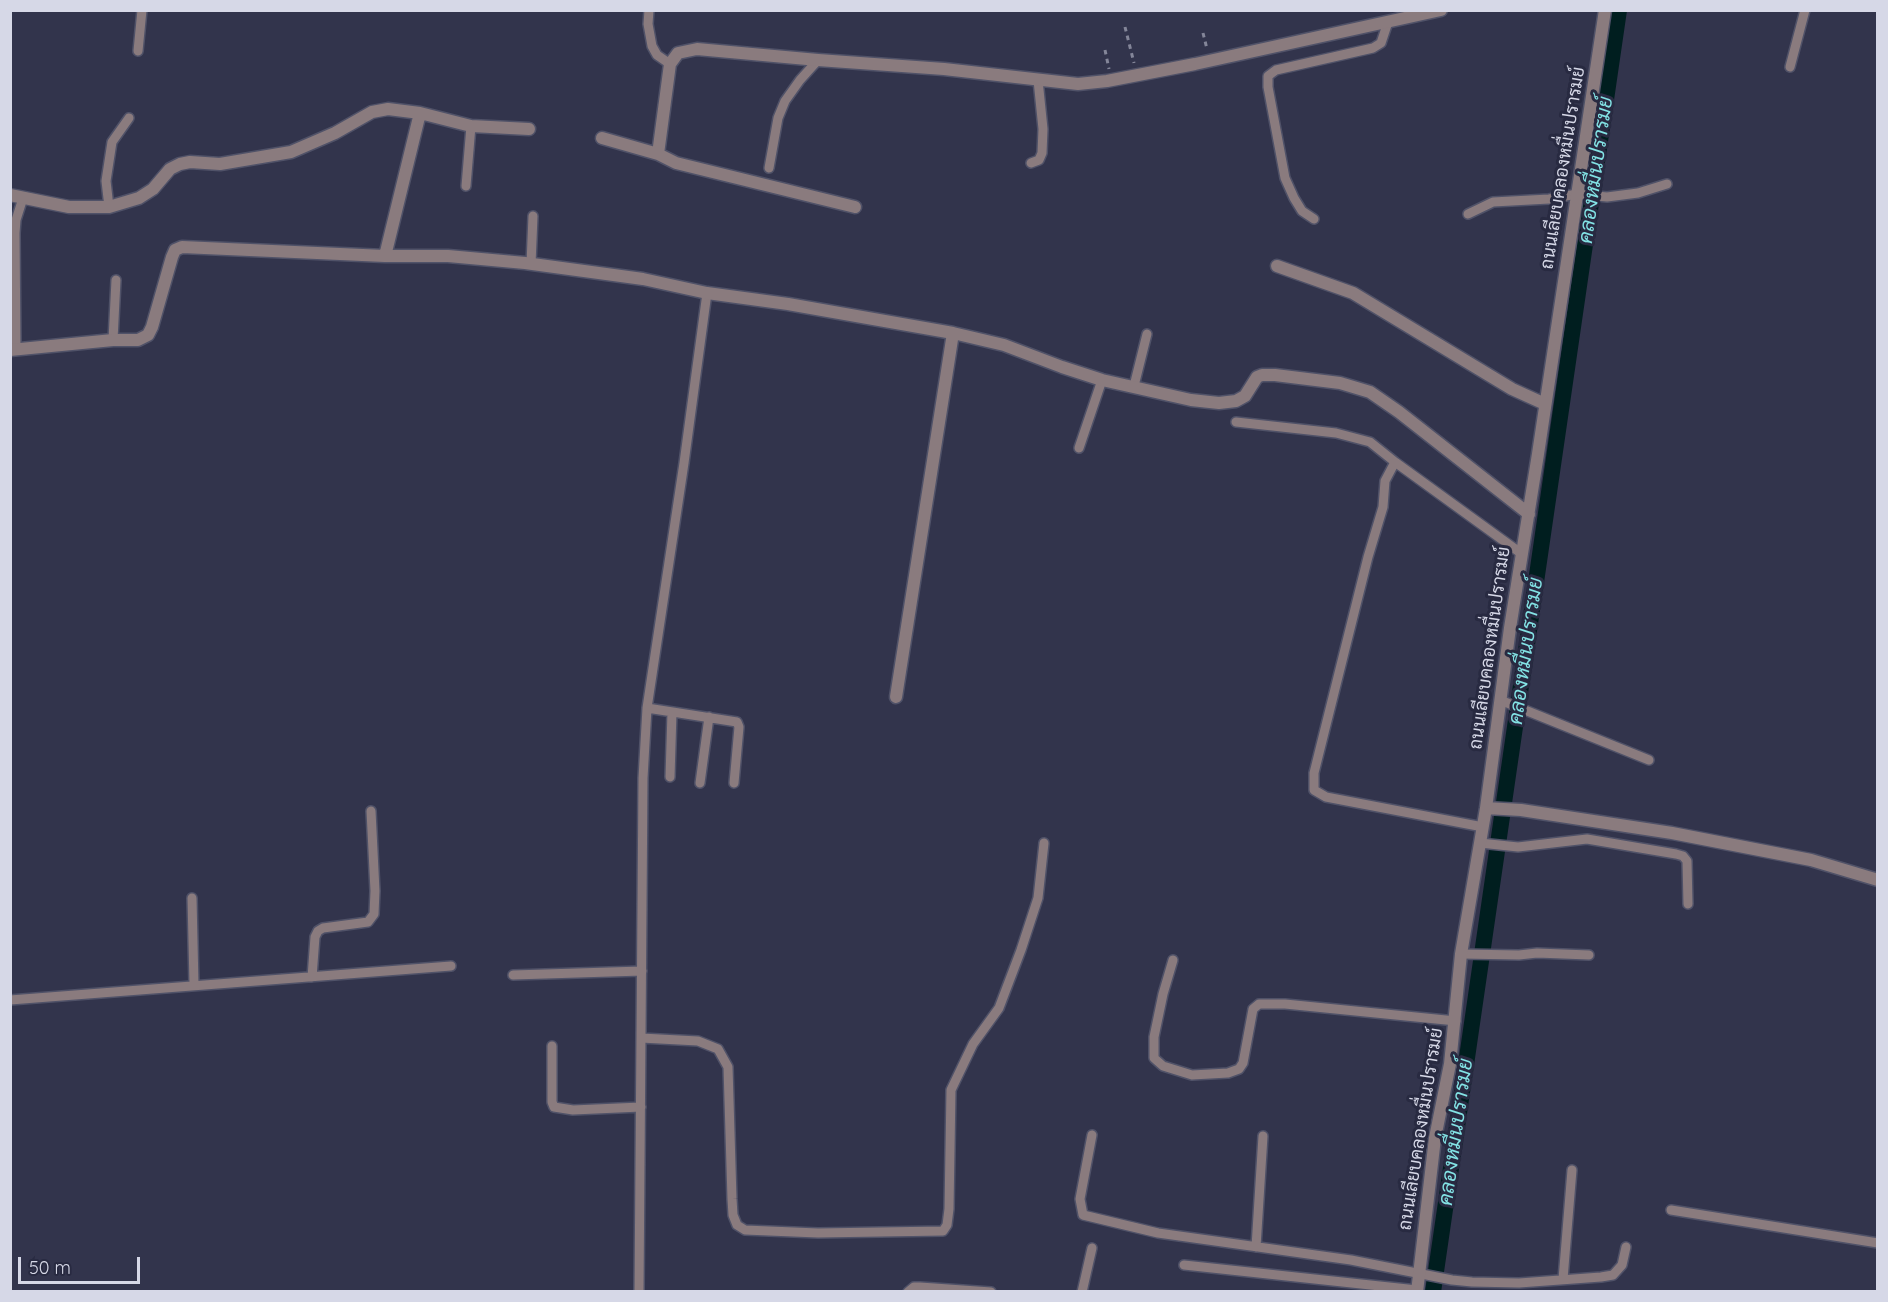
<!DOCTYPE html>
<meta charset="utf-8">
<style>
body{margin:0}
#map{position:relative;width:1888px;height:1302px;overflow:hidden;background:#32344c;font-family:Quicksand,sans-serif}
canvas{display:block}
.frame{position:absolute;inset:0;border:12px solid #d6d8e7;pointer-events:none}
.scale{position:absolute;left:18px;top:1257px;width:122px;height:27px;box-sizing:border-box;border:3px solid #d6d8e7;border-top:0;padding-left:8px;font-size:18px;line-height:21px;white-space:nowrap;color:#d6d8e7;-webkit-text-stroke:4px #282a41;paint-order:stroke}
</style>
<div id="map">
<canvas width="1888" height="1302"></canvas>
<div class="frame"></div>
<div class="scale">50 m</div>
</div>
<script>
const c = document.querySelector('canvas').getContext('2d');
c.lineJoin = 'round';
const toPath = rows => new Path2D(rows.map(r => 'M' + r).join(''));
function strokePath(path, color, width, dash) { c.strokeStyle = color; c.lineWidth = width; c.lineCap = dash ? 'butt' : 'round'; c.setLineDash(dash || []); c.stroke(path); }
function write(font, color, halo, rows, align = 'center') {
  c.font = font + ' Quicksand,Sarabun,sans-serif'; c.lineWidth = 6; c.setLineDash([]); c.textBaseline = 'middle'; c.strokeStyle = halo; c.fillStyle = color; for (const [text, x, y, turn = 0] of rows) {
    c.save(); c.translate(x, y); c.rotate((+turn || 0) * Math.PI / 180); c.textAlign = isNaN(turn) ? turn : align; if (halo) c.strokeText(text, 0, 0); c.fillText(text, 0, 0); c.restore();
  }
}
const canal = toPath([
 [1433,1292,1619,10]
]);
const path = toPath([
 [1125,27,1134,63],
 [1203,33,1207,49],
 [1105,50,1109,69]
]);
const lane = toPath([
 [649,10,648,24,652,46,657,55,670,64],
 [138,51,142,10],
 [1790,67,1805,10],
 [1031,163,1039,160,1042,153,1043,129,1038,80],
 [769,168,778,118,785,101,800,80,818,60],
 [466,186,471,126],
 [109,207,106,181,112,142,129,118],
 [1468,214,1493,202,1549,199,1577,194,1607,197,1638,193,1667,184],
 [1314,219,1302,211,1294,198,1285,178,1268,87,1268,76,1276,70,1373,48,1381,43,1388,22],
 [531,264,533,216],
 [113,340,116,280],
 [16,349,15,233,16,220,23,198],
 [1134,386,1147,334],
 [1236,422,1336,433,1370,442,1395,462],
 [1079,448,1102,380],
 [1500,700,1649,760],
 [647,708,737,722,739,727,734,783],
 [670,777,672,712],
 [700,783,709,717],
 [1483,827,1326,797,1314,790,1314,773,1368,557,1383,507,1385,481,1395,462,1522,554],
 [1480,843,1518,847,1587,839,1676,854,1683,856,1687,861,1688,904],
 [192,898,194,985],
 [1461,954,1519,955,1537,953,1589,955],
 [1173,960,1163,994,1154,1037,1154,1058,1163,1066,1192,1075,1228,1073,1239,1069,1243,1063,1253,1009,1259,1004,1285,1004,1456,1021],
 [513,975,642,971],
 [312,977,315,937,318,931,323,928,368,922,374,914,375,891,371,811],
 [10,1000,451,966],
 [641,1038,698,1041,718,1049,728,1067,732,1199,733,1215,737,1225,745,1230,818,1233,943,1231,947,1225,949,1209,951,1090,973,1044,999,1008,1021,950,1038,898,1044,843],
 [552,1046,552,1102,554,1107,573,1110,641,1107],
 [1092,1135,1080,1199,1083,1215,1158,1233,1351,1260,1452,1280,1472,1282,1519,1283,1601,1277,1613,1275,1622,1265,1626,1247],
 [1671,1210,1878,1243],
 [1256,1247,1263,1136],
 [1184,1265,1417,1290],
 [1563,1279,1572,1170],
 [639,1292,643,778,647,708,684,463,707,293],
 [908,1292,914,1287,920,1287,991,1292],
 [1082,1292,1092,1248]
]);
const street = toPath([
 [602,138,658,154,676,163,855,207],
 [658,154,670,64,678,53,697,49,818,60,944,69,1078,84,1107,81,1195,64,1441,10],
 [10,195,69,207,109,207,139,198,153,189,170,169,180,164,190,162,220,164,291,152,335,133,372,112,388,109,420,113,471,126,529,129],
 [385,256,420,113],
 [1277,266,1353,293,1512,389,1545,404],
 [10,350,113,340,138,340,148,335,152,327,172,257,175,250,182,247,385,256,448,256,525,263,643,279,707,293,788,304,953,333,1004,345,1062,367,1102,380,1191,400,1219,403,1236,401,1245,396,1257,377,1262,375,1275,375,1340,383,1370,392,1399,412,1529,514],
 [896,697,953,333],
 [1486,808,1521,810,1672,833,1811,860,1878,880],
 [1417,1292,1435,1138,1450,1064,1461,954,1486,808,1510,628,1538,454,1605,10]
]);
const streetNames = [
 ["ถนนเลียบคลองหมื่นปรารมย์",1563,168,-81],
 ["ถนนเลียบคลองหมื่นปรารมย์",1490,648,-82],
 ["ถนนเลียบคลองหมื่นปรารมย์",1421,1129,-81]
];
const waterNames = [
 ["คลองหมื่นปรารมย์",1596,170,-82],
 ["คลองหมื่นปรารมย์",1526,651,-82],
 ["คลองหมื่นปรารมย์",1456,1132,-82]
];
strokePath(canal, '#001e1f', 16);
strokePath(lane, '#505268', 12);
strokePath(street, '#505268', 15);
strokePath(path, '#848699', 3, [4.5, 4.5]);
strokePath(lane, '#8a7b7e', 9);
strokePath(street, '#8a7b7e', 12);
write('18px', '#d6d8e7', '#282a41', streetNames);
write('italic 20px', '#83e3e5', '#282a41', waterNames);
</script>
